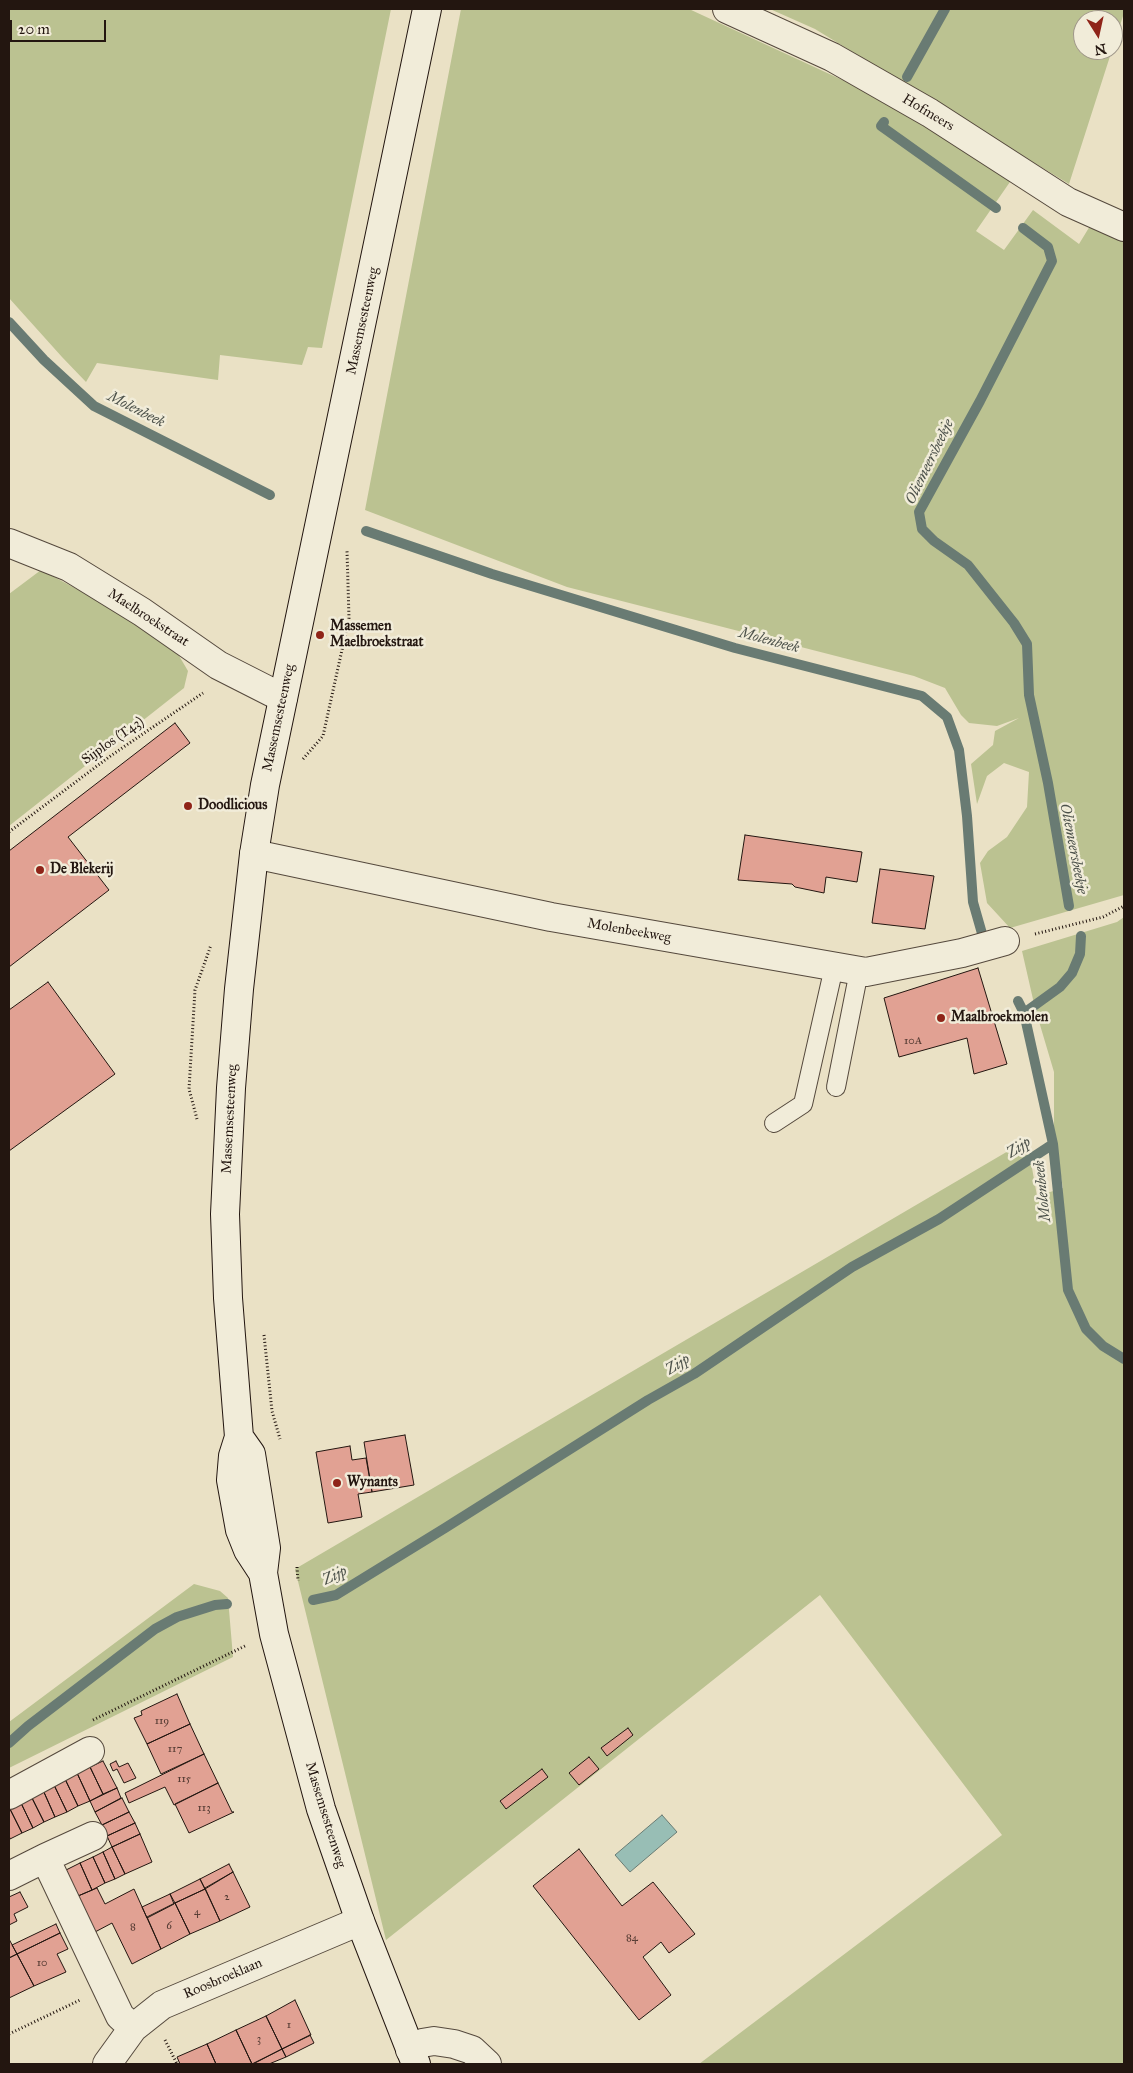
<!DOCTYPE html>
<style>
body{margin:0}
#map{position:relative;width:1133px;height:2073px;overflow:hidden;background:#eae1c5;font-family:"IM FELL Great Primer",serif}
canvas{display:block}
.frame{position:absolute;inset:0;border:10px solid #231610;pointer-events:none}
.north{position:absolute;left:1073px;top:10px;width:50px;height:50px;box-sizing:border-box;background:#f1ecd9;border:1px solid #9f9689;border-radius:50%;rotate:170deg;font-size:14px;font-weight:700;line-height:20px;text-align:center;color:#231610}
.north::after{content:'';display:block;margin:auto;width:18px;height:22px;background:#8f2418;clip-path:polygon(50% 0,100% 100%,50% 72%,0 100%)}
.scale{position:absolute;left:10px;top:20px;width:96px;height:22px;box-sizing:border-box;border:2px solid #231610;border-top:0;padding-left:6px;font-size:15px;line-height:18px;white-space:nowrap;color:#231610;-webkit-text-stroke:4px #f1ecd9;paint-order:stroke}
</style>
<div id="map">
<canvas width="1133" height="2073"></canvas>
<div class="frame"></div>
<div class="north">N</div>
<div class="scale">20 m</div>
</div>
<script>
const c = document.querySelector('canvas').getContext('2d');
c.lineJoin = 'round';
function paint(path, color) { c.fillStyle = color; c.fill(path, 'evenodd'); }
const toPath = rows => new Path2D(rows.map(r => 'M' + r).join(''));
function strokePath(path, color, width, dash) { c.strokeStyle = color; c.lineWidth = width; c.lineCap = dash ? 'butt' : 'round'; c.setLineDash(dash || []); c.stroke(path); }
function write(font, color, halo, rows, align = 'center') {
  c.font = font + ' "IM FELL Great Primer",serif'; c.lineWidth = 5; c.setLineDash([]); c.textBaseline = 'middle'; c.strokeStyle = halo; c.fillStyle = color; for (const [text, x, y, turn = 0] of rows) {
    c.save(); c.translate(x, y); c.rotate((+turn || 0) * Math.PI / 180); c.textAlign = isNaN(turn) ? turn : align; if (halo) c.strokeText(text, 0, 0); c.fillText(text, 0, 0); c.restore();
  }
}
const green = toPath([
 [9,9,391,9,322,348,308,347,302,365,220,355,218,380,97,363,86,382,62,357,9,298],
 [461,9,689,9,864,90,1012,179,976,231,1004,250,1033,210,1079,244,1090,226,1124,240,1124,895,1010,928,987,903,980,863,988,851,1007,837,1027,807,1029,772,1004,763,987,776,977,804,971,764,993,745,995,731,1019,718,997,726,969,723,961,715,945,688,914,676,567,587,365,510],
 [770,9,1124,9,1124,13,1113,47,1113,20,1083,20,1083,50,1112,50,1069,184,815,29],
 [41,570,120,612,178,654,188,671,184,688,9,826,9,594],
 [1124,917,1124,2064,699,2064,1002,1835,820,1595,386,1940,295,1569,1027,1140,1037,1196,1063,1188,1054,1136,1054,1072,1035,1008,1022,951,1117,922],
 [194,1584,220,1591,228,1598,233,1657,9,1768,9,1722]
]);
const water = toPath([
 [662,1815,677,1832,630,1872,615,1855,662,1815]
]);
const stream = toPath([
 [907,77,945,9],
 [884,122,881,126,996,208],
 [1023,228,1048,247,1052,261,980,401,919,512,922,529,934,541,968,565,1014,623,1027,644,1029,695,1048,783,1069,906],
 [9,322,44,360,94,406,270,495],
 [366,531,492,574,735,648,922,696,947,717,959,750,967,816,973,902,983,937],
 [1018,1001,1024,1013,1053,1144,1068,1290,1086,1329,1103,1346,1124,1359],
 [1024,1013,1060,987,1072,973,1080,954,1081,936],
 [313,1600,336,1595,445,1528,648,1400,694,1374,852,1267,939,1219,1053,1144],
 [9,1743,28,1726,155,1629,177,1617,215,1605,227,1604]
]);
const building = toPath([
 [175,723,190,743,68,837,109,890,9,967,9,851,175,723],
 [745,835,862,852,857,882,826,877,824,893,795,887,792,884,738,880,745,835],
 [880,869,934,876,925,929,872,923,880,869],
 [978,968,1007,1064,974,1074,967,1038,899,1057,884,998,978,968],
 [48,982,115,1074,9,1151,9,1010,48,982],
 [405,1435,414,1485,372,1492,364,1442,405,1435],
 [350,1446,352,1460,366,1458,372,1492,358,1494,362,1517,328,1523,316,1452,350,1446],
 [177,1694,190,1724,147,1744,134,1718,142,1715,141,1711,177,1694],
 [190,1724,204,1754,161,1774,147,1744,190,1724],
 [628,1728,633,1735,607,1756,601,1748,628,1728],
 [204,1754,218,1783,174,1805,165,1787,129,1803,125,1793,204,1754],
 [589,1757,599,1769,579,1785,569,1773,589,1757],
 [103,1761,117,1788,103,1794,90,1767,103,1761],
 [116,1761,119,1767,128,1763,136,1778,124,1783,117,1769,113,1771,110,1764,116,1761],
 [90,1767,103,1794,90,1801,77,1773,90,1767],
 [542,1769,548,1777,506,1809,500,1801,542,1769],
 [77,1773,90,1801,78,1806,65,1779,77,1773],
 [65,1779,78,1806,67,1812,54,1785,65,1779],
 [218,1783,232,1812,234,1812,189,1833,175,1804,218,1783],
 [54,1785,67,1812,55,1817,43,1790,54,1785],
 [117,1788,121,1798,95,1812,90,1801,117,1788],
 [43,1790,55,1817,44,1822,31,1796,43,1790],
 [31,1796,44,1822,33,1828,20,1801,31,1796],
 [122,1798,129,1812,102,1825,95,1812,122,1798],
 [20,1801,33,1828,22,1833,9,1807,20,1801],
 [9,1807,22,1833,10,1839,9,1835,9,1807],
 [129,1812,135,1823,107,1836,102,1825,129,1812],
 [135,1823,140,1834,112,1847,107,1836,135,1823],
 [140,1834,152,1862,125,1874,112,1847,140,1834],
 [112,1847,125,1874,115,1879,103,1852,112,1847],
 [579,1849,622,1906,653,1882,695,1934,669,1953,661,1942,643,1957,671,1995,639,2020,533,1886,579,1849],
 [103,1852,115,1879,105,1883,93,1857,103,1852],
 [93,1857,105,1883,92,1890,80,1863,93,1857],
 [80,1863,92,1890,78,1896,66,1870,80,1863],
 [229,1864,233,1872,205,1889,200,1879,229,1864],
 [233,1872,250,1907,220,1921,205,1888,233,1872],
 [200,1879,205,1889,175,1903,170,1894,200,1879],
 [97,1888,105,1904,134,1889,161,1949,132,1964,112,1923,95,1932,78,1896,97,1888],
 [205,1889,220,1921,190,1934,175,1903,205,1889],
 [20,1892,28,1907,14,1914,17,1921,9,1925,9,1897,20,1892],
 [170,1894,174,1904,147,1918,142,1907,170,1894],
 [175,1903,190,1934,161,1949,147,1917,175,1903],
 [56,1924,60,1933,17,1954,12,1945,56,1924],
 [60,1933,68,1949,57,1954,66,1972,34,1986,17,1954,60,1933],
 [9,1939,17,1954,9,1958,9,1939],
 [17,1954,34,1986,9,1998,9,1958,17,1954],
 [295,2000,311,2035,282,2049,266,2016,295,2000],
 [266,2016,282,2049,252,2064,236,2030,266,2016],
 [236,2030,252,2064,216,2064,207,2044,236,2030],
 [310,2035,314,2043,286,2057,282,2049,310,2035],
 [207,2044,216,2064,180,2064,177,2057,207,2044],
 [282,2049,286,2057,269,2064,253,2064,282,2049]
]);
const path = toPath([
 [303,759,323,736,349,618,347,551],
 [9,832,109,757,203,693],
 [1035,934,1103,917,1124,906],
 [197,1119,189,1089,195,990,211,945],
 [264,1335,272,1411,280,1439],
 [297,1567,298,1581],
 [93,1720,247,1645],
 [9,2034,80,2000],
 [165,2040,177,2064]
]);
const lane = toPath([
 [836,1087,859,971],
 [774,1123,803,1104,834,967]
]);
const street = toPath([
 [727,9,832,57,930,113,1068,202,1124,227],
 [9,543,69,567,142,612,218,665,283,698],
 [254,854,551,917,866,972,962,953,1005,941],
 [9,1795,90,1751],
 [45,1858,93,1836],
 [9,1876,45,1858,120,2016,133,2028],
 [410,2050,422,2043,434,2041,454,2044,472,2050,487,2064],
 [107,2064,133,2028,162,2005,360,1921]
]);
const secondary = toPath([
 [239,1437,251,1454,266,1548,263,1573,274,1634,321,1809,360,1921,416,2064],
 [263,1573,248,1550,240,1530,231,1480,233,1456,239,1437,228,1298,225,1214,231,1088,239,989,254,854,265,785,427,9]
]);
const markers = [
 [320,635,5,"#8f2418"],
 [188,806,5,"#8f2418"],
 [40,870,5,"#8f2418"],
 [941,1018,5,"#8f2418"],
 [337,1483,5,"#8f2418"]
];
const numberNames = [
 ["10A",913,1041],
 ["119",162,1721],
 ["117",175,1749],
 ["115",184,1779],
 ["113",204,1808],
 ["2",227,1897],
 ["4",197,1912],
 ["6",169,1926],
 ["8",133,1927],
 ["84",632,1938],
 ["10",42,1963],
 ["1",289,2025],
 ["3",259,2039]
];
const streetNames = [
 ["Hofmeers",928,113,31],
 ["Massemsesteenweg",363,321,-78],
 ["Maelbroekstraat",148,618,33],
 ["Massemsesteenweg",279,718,-78],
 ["Sijplos (T43)",113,741,-35],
 ["Molenbeekweg",629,931,10],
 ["Massemsesteenweg",230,1119,-87],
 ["Massemsesteenweg",325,1815,73],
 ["Roosbroeklaan",223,1979,-23]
];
const poiNames = [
 ["Massemen",330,627],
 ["Maelbroekstraat",330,643],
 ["Doodlicious",198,806],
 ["De Blekerij",50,870],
 ["Maalbroekmolen",951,1018],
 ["Wynants",347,1483]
];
const waterNames = [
 ["Molenbeek",136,410,27],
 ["Oliemeersbeekje",930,462,-64],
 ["Molenbeek",769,641,15],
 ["Oliemeersbeekje",1073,849,79],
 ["Zijp",1019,1148,-33],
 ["Molenbeek",1043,1191,-96],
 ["Zijp",678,1365,-32],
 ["Zijp",335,1576,-25]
];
paint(green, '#bbc291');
paint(water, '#98beb5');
strokePath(water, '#697b73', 1);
strokePath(stream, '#697b73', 10);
paint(building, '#e1a193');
strokePath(building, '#231610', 1);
strokePath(lane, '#55493d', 20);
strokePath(street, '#55493d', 30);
strokePath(secondary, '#231610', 30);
strokePath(path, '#231610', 3, [1, 2.5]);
strokePath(lane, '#f1ecd9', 18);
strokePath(street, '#f1ecd9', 28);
strokePath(secondary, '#f1ecd9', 28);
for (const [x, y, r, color] of markers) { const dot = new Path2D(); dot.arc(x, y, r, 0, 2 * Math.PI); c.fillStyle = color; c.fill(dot); strokePath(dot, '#f1ecd9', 2); }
write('11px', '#523931', null, numberNames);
write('14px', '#231610', '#f1ecd9', streetNames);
write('bold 14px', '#231610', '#f1ecd9', poiNames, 'left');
write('italic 15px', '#4c514a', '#f1ecd9', waterNames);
</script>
